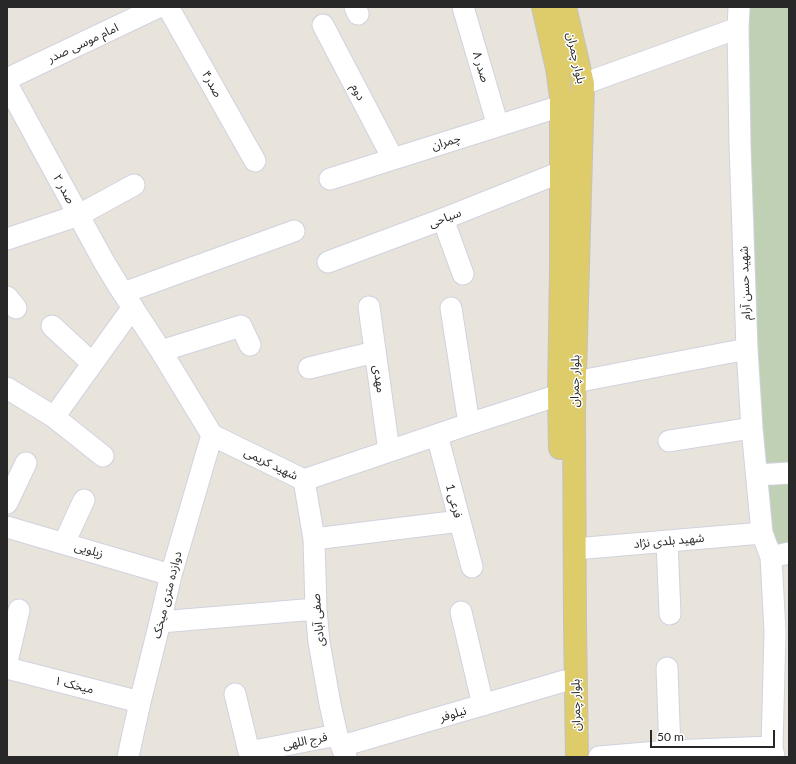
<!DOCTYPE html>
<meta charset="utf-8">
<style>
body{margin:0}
#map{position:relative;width:796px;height:764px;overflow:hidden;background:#e8e3db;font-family:Lato,sans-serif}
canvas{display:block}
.frame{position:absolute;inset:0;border:8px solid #282828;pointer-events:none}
.scale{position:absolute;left:650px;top:730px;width:125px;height:18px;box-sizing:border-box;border:2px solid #282828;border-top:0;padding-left:5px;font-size:12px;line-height:14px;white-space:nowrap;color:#282828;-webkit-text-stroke:3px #fff;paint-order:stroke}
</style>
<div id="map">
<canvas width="796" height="764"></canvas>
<div class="frame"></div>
<div class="scale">50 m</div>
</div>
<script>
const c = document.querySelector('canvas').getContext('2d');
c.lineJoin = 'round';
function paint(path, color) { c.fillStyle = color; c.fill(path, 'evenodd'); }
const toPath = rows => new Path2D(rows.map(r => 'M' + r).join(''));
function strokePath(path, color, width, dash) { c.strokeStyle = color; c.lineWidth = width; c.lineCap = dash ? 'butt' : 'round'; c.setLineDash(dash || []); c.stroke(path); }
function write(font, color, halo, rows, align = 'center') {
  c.font = font + ' Lato,"Noto Sans Arabic",sans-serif'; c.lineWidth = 3; c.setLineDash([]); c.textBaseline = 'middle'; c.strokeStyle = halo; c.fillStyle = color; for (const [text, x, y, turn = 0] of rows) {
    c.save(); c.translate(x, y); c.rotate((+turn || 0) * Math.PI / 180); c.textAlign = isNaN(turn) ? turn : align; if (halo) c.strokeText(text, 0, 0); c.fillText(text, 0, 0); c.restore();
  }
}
const cemetery = toPath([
 [739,7,789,7,789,553,768,547]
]);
const minor = toPath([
 [168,7,255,161],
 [355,7,358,14],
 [463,7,498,126],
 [739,7,738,28,740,145,747,349,752,428,762,533,771,557,775,632,772,747,774,757],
 [323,25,393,159],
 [7,79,158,7],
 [7,84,104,262,118,285,161,351,212,435,304,480,469,424,559,395],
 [583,84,738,28],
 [330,179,393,159,561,106],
 [443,219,463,274],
 [7,239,79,215,134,185],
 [328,262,443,219,561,172],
 [123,293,294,231],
 [7,297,16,308],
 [369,307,389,451],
 [451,308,469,424],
 [52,326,92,363],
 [161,351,241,326,250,345],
 [309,368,375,352],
 [575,382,747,349],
 [7,388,54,417,103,456],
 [54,417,133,307],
 [437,435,472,567],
 [669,441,752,428],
 [757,475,789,473],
 [304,480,314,539,316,609,319,642,330,704,337,735,346,757],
 [7,503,26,463],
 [7,527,171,575],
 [314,539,460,521],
 [667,541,670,614],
 [64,543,84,500],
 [575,549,762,533],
 [771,557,789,553],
 [461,612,483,705],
 [160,622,316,609],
 [7,662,19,610],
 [7,668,140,702],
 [667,668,670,751],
 [235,694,249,752,337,735],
 [342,746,564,681],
 [128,757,140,702,160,622,171,575,212,435],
 [599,757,670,751,772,747]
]);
const major = toPath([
 [543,7,557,68,561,97,561,270,559,395,560,448],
 [565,7,583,84,574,412,575,624,577,757]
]);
const streetNames = [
 ["امام موسی صدر",83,43,-25],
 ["بلوار چمران",576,58,78],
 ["صدر ۸",481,67,73],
 ["صدر۴",212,84,61],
 ["دوم",358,92,63],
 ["چمران",446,142,-17],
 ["صدر ۲",64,189,61],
 ["سیاحی",445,218,-21],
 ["شهید حسن آرام",745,283,-92],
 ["مهدی",379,379,82],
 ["بلوار چمران",575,381,-89],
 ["شهید کریمی",271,464,26],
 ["فرعی 1",454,501,75],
 ["شهید بلدی نژاد",669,541,-5],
 ["زیلویی",89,550,16],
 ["دوازده متری میخک",167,595,-76],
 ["صفی آبادی",318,620,-95],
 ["میخک ۱",74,685,14],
 ["بلوار چمران",576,705,-91],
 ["نیلوفر",453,714,-16],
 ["فرج اللهی",305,741,-11]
];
paint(cemetery, '#c0d0b4');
strokePath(minor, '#d0d2df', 23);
strokePath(major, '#c3c3c3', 24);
strokePath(minor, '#fff', 21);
strokePath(major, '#decb6a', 22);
write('12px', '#282828', '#fff', streetNames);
</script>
